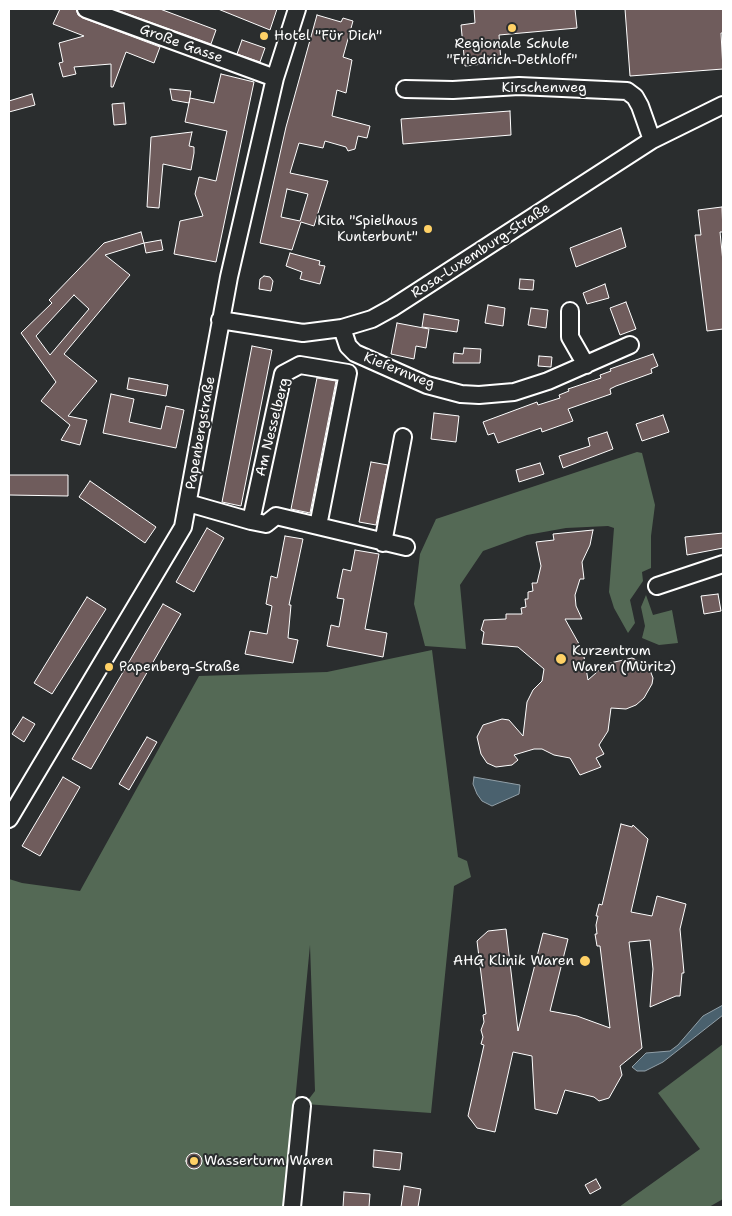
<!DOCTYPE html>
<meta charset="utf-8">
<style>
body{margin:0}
#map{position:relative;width:732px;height:1216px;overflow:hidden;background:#2a2d2e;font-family:"Shantell Sans",sans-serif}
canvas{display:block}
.frame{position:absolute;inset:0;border:10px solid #fff;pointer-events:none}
</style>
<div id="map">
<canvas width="732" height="1216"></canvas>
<div class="frame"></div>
</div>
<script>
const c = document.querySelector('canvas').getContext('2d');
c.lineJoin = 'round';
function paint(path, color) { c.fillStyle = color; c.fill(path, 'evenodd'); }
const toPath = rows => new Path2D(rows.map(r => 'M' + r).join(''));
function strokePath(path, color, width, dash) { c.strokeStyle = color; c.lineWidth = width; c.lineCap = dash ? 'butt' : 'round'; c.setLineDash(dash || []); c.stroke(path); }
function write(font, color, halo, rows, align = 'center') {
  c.font = font + ' "Shantell Sans",sans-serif'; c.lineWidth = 4; c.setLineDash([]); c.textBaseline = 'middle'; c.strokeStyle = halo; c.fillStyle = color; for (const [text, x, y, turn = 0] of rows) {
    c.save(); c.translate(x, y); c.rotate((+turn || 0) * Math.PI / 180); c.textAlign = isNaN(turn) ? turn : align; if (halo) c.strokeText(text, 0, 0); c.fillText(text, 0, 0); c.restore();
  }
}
const green = toPath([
 [637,452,642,453,655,505,651,536,651,568,642,572,643,581,630,600,635,623,628,633,614,608,609,592,614,528,608,526,566,528,527,535,483,551,460,585,466,649,425,646,414,604,420,554,436,519],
 [646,595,653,615,672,610,678,643,659,645,642,638,645,626,641,607],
 [432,650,458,857,467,861,471,877,454,886,431,1113,305,1104,315,1091,310,945,285,1207,9,1207,9,879,22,883,80,891,199,676,327,672],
 [723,1044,723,1199,709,1207,619,1207,700,1149,658,1093]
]);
const water = toPath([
 [474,777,520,785,519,794,492,806,482,801,477,794,473,784,474,777],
 [723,1005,723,1015,663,1062,645,1071,637,1071,632,1067,646,1053,670,1051,678,1045,703,1016,723,1005]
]);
const building = toPath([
 [60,9,76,9,78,15,83,18,160,47,154,63,126,52,113,87,111,87,111,64,74,67,76,74,63,77,59,63,63,62,59,43,84,36,53,24,60,9],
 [114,9,160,9,216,30,211,44,114,9],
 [218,9,277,9,270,30,218,9],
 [474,9,575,9,577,28,499,35,501,62,465,66,461,25,475,23,474,9],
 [625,9,723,9,723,33,721,33,723,69,630,76,625,9],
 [317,15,341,22,343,18,353,21,343,57,352,60,346,93,337,90,332,116,370,126,367,138,358,136,355,149,348,151,346,147,325,141,323,148,299,143,290,173,328,181,314,226,301,222,292,250,260,243,286,127,317,15],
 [287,189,308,194,300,221,281,217,287,189],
 [242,40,265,48,260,62,237,54,242,40],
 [221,74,254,82,216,262,174,254,180,221,203,216,195,194,199,177,216,181,227,131,185,122,190,98,214,103,221,74],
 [170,89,191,91,189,103,172,100,170,89],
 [32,94,35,105,9,112,9,101,32,94],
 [124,103,126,124,114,125,112,104,124,103],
 [510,111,511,135,403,144,401,119,510,111],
 [192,132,189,146,194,147,194,153,191,170,163,164,159,208,147,207,151,137,192,132],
 [722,207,723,232,720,232,723,262,723,329,707,331,695,235,701,235,698,210,722,207],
 [621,228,626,247,576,267,570,248,621,228],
 [141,232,144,243,105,255,130,275,64,354,97,381,68,416,87,420,80,445,61,440,70,425,41,401,56,382,21,333,52,303,49,300,104,243,141,232],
 [74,295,89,309,50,355,36,336,74,295],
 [161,240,163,250,146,253,144,243,161,240],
 [290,253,320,261,319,265,325,266,320,284,300,279,302,272,286,266,290,253],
 [264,276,270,277,273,281,271,291,259,289,260,279,264,276],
 [520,279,534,280,533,290,519,289,520,279],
 [605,284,609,298,587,304,583,293,605,284],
 [626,302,636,329,620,335,610,308,626,302],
 [488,305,505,308,503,326,485,323,488,305],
 [531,308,548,310,546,328,528,325,531,308],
 [424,314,459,320,457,332,422,327,424,314],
 [397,323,429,329,426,348,416,346,414,359,391,354,397,323],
 [252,346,272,350,241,506,222,502,252,346],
 [464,348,481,349,480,363,453,363,454,353,463,354,464,348],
 [653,354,658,366,651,369,652,373,616,386,610,389,611,394,568,409,573,421,542,432,541,428,498,443,494,433,488,435,483,422,537,402,538,405,560,398,559,395,569,391,568,389,601,378,600,375,611,371,610,369,653,354],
 [539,356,552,357,551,367,538,366,539,356],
 [129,378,168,385,166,396,127,389,129,378],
 [317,378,336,381,310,513,291,509,317,378],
 [111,394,134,399,129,422,161,429,166,406,184,410,176,448,103,433,111,394],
 [434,413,459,416,456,442,431,439,434,413],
 [663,415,669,432,642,441,636,424,663,415],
 [607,432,613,449,563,468,559,456,590,446,588,438,607,432],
 [371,462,388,465,376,525,359,522,371,462],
 [540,463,544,474,519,482,516,470,540,463],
 [9,475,68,475,68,496,9,495,9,475],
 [90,481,156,527,145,543,79,497,90,481],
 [207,528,224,538,194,592,176,582,207,528],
 [593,530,590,545,582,562,584,579,580,579,575,595,576,606,582,619,565,619,583,651,588,680,606,664,632,658,648,665,653,678,652,684,644,698,636,705,626,709,611,708,608,731,599,745,604,754,596,758,601,767,580,775,570,758,554,755,542,749,534,749,514,755,518,760,512,765,496,767,487,763,481,754,477,737,483,725,502,719,509,720,523,736,527,702,533,690,542,681,544,669,518,647,482,644,484,632,481,630,484,620,506,619,506,614,522,614,521,608,526,607,525,599,528,599,528,592,533,591,532,583,537,583,541,566,536,542,554,540,553,534,593,530],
 [723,533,723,548,687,555,685,537,723,533],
 [285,536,303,539,289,605,291,605,288,638,298,640,293,663,245,654,250,631,267,634,272,606,266,604,271,576,277,578,285,536],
 [355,550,379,554,365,629,387,633,383,657,327,646,331,625,339,627,344,599,337,598,343,569,351,571,355,550],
 [718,594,721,611,704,614,701,596,718,594],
 [87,597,106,609,52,694,34,683,87,597],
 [163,604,181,614,91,769,72,759,163,604],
 [23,717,35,724,24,742,12,734,23,717],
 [147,737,157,742,129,790,119,784,147,737],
 [63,777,80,787,40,856,22,846,63,777],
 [621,824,632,827,633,825,648,839,631,912,652,916,657,896,686,904,680,929,684,973,682,973,680,996,676,996,650,1007,653,969,650,940,629,942,642,1048,620,1066,622,1075,609,1098,599,1101,594,1097,565,1090,557,1114,535,1109,532,1056,513,1052,495,1132,477,1128,468,1116,484,1045,481,1044,483,1037,481,1030,484,1022,483,1015,486,1014,477,941,488,931,506,929,518,1031,543,933,568,939,550,1011,577,1016,610,1028,600,946,597,946,595,934,597,934,596,925,598,916,596,916,599,904,602,905,621,824],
 [374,1150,402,1153,400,1170,373,1167,374,1150],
 '186 1161a8 8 0 1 1 16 0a8 8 0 1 1-16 0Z',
 [596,1179,601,1188,590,1194,585,1185,596,1179],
 [404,1186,421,1189,418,1207,401,1207,404,1186],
 [344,1192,370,1194,369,1207,343,1207,344,1192]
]);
const street = toPath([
 [86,9,275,78],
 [405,89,453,90,519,86,627,91,635,97,640,106,652,140],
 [570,311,570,337,586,365],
 [220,320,303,333,342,328,372,319,392,308,652,140,723,105],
 [342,328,348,346,355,353,427,385,461,394,479,395,514,392,548,381,630,345],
 [188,503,251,521,266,524,276,516,406,547],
 [251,521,283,374,300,365,348,373,318,526],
 [383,543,403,437],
 [657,586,723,564],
 [9,819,183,527,229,277,275,78,297,9],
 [292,1207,302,1106]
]);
const markers = [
 [512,28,5,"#ffd166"],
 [264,36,5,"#ffd166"],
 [428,229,5,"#ffd166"],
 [561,659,6,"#ffd166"],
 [109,667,5,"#ffd166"],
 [585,961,6,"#ffd166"],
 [194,1161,5,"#ffd166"]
];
const poiNames = [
 ["Hotel \"Für Dich\"",274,36],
 ["Regionale Schule",512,44,"center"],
 ["\"Friedrich-Dethloff\"",512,60,"center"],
 ["Kita \"Spielhaus",418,221,"right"],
 ["Kunterbunt\"",418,237,"right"],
 ["Kurzentrum",572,651],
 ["Waren (Müritz)",572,667],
 ["Papenberg-Straße",119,667],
 ["AHG Klinik Waren",574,961,"right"],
 ["Wasserturm Waren",204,1161]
];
const streetNames = [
 ["Große Gasse",181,44,20],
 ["Kirschenweg",544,88],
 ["Rosa-Luxemburg-Straße",481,251,-33],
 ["Kiefernweg",399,371,22],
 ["Am Nesselberg",273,427,-76],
 ["Papenbergstraße",201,433,-80]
];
paint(green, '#546955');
paint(water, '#4a616e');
strokePath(water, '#92a0a8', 1);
paint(building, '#6f5c5c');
strokePath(building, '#fff', 1);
strokePath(street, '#fff', 20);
strokePath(street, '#2a2d2e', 16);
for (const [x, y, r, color] of markers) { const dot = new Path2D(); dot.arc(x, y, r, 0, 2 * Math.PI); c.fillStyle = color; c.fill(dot); strokePath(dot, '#2a2d2e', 2); }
write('14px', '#fff', '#2a2d2e', poiNames, 'left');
write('14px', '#fff', '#2a2d2e', streetNames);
</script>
